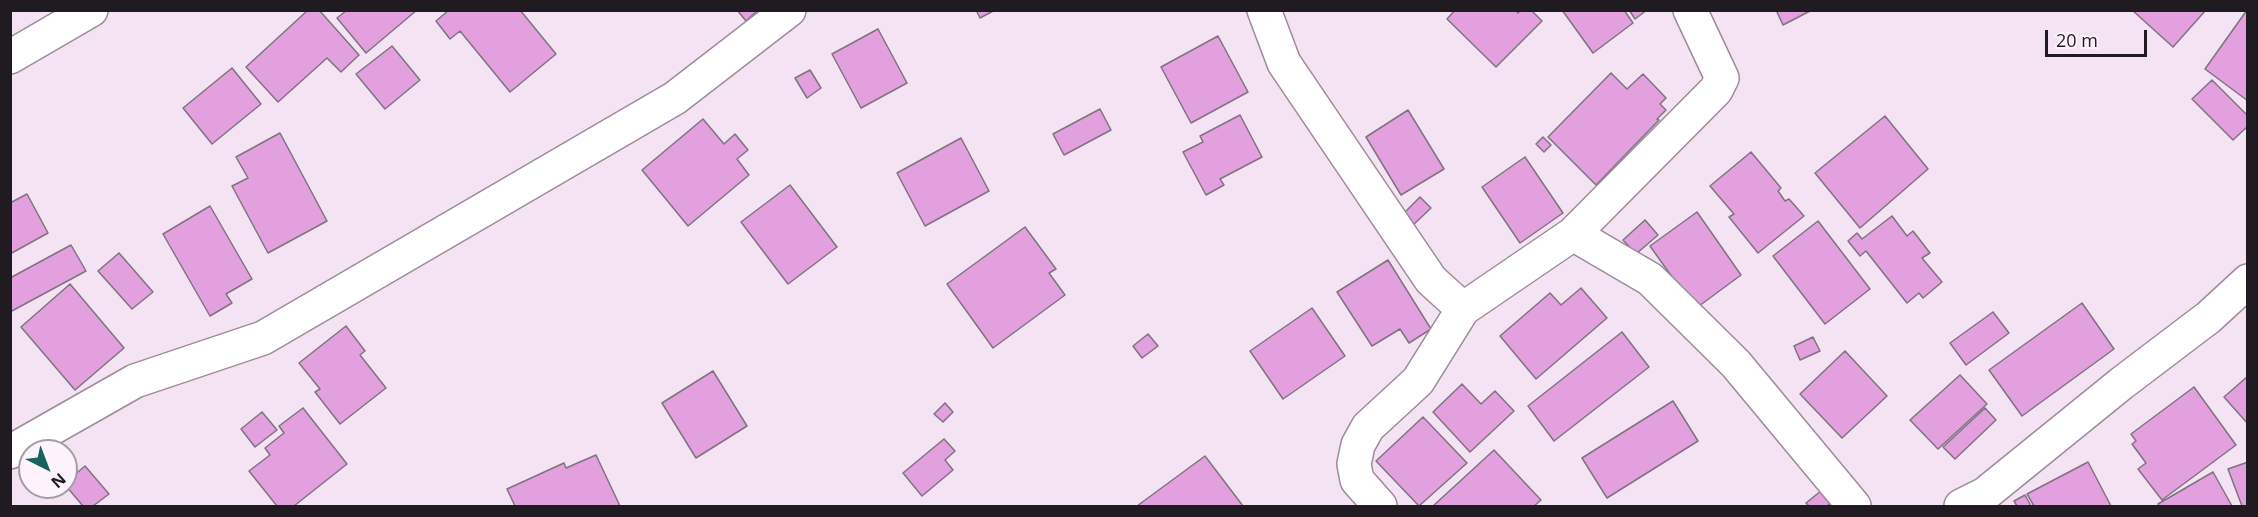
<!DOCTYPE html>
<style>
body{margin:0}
#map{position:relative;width:2258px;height:517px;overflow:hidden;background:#f4e3f3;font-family:"Open Sans",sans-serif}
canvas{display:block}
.frame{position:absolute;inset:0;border:12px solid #201b20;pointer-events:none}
.north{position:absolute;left:18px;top:439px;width:60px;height:60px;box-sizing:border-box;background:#fdf3fc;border:2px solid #a59da4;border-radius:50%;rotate:138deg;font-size:16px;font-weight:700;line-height:24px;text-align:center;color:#201b20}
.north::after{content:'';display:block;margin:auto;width:21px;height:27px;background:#17635d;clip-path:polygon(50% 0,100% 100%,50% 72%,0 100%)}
.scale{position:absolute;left:2045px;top:30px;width:102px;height:27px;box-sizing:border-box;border:3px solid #201b20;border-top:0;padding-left:8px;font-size:18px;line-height:21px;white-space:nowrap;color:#201b20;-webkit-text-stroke:4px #fdf3fc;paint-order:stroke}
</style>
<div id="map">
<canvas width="2258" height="517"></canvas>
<div class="frame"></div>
<div class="north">N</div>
<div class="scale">20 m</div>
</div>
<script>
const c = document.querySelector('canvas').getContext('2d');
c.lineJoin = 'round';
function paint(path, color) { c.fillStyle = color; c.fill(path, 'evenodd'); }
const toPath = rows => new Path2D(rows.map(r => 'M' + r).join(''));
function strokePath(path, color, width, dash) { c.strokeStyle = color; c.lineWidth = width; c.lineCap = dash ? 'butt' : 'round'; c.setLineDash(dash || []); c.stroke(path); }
const building = toPath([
 [308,10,319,10,359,55,341,72,327,58,278,102,246,67,308,10],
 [347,10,417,10,366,53,337,18,347,10],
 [449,10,520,10,556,54,510,92,460,31,450,39,436,21,449,10],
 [737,10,758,10,746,21,737,10],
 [976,10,995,10,980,18,976,10],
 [1455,10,1515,10,1518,13,1520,10,1531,10,1542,21,1496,67,1447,19,1455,10],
 [1562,10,1624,10,1633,23,1593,53,1562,10],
 [1629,10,1647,10,1635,19,1629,10],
 [1776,10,1812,10,1783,25,1776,10],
 [2132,10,2206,10,2173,47,2132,10],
 [2247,10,2248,10,2248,101,2205,69,2247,10],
 [878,29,907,83,861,108,832,54,878,29],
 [1218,36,1248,92,1191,123,1161,67,1218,36],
 [392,46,420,80,385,109,356,74,392,46],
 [232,68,261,104,212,144,183,108,232,68],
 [810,70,821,88,807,98,795,78,810,70],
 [1611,73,1627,89,1643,74,1666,98,1660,104,1666,110,1657,119,1659,120,1596,185,1548,137,1611,73],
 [2212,80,2248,116,2248,126,2233,140,2192,99,2212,80],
 [1100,109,1111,130,1064,155,1053,134,1100,109],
 [1408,110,1444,169,1401,195,1366,137,1408,110],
 [1240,115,1262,157,1220,179,1224,185,1206,195,1183,152,1203,142,1200,136,1240,115],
 [1885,116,1928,169,1860,228,1815,173,1885,116],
 [703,119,724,144,735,134,748,150,737,159,749,175,688,226,642,170,703,119],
 [280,133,327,221,268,253,232,186,248,178,236,157,280,133],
 [1543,137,1551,145,1544,152,1536,144,1543,137],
 [961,138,989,191,925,226,897,173,961,138],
 [1751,152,1781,188,1778,191,1785,201,1789,199,1804,216,1758,253,1729,217,1734,214,1710,186,1751,152],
 [1525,157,1563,213,1520,243,1482,187,1525,157],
 [790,185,837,247,788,284,741,222,790,185],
 [27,194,48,233,10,254,10,203,27,194],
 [1420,197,1431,208,1411,227,1401,216,1420,197],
 [210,206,252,279,226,294,232,303,210,316,163,234,210,206],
 [1697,212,1741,275,1695,309,1650,246,1697,212],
 [1892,216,1907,236,1913,231,1930,253,1922,258,1942,282,1923,298,1919,293,1907,303,1866,251,1860,256,1848,241,1857,233,1862,239,1892,216],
 [1645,220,1658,235,1636,254,1623,240,1645,220],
 [1818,221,1870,289,1825,324,1773,256,1818,221],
 [1025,227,1056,269,1049,273,1065,295,993,348,947,284,1025,227],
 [71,245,86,271,10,312,10,278,71,245],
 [119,253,153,292,132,309,98,271,119,253],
 [1388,260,1431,329,1409,343,1400,329,1372,346,1337,292,1388,260],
 [70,284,124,348,75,390,21,327,70,284],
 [1581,288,1607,318,1536,379,1500,336,1550,293,1561,305,1581,288],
 [2082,303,2114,349,2022,416,1989,370,2082,303],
 [1312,308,1345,356,1283,399,1250,351,1312,308],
 [1993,312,2009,333,1966,365,1950,343,1993,312],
 [346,326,365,351,360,355,386,388,340,424,315,392,320,389,299,363,346,326],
 [1622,332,1649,367,1554,441,1528,406,1622,332],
 [1148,334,1158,346,1142,358,1133,346,1148,334],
 [1813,337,1820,351,1800,360,1794,346,1813,337],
 [1845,351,1887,396,1842,438,1800,394,1845,351],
 [713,371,747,426,696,458,662,403,713,371],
 [1960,375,1987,404,1938,449,1910,420,1960,375],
 [2248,376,2248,424,2224,397,2248,376],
 [1462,384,1481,404,1495,391,1514,411,1470,452,1433,412,1462,384],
 [2194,387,2236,445,2162,500,2138,469,2146,463,2132,444,2136,441,2131,434,2194,387],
 [1673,401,1698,441,1607,498,1582,458,1673,401],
 [945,403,953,412,943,422,934,414,945,403],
 [303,408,347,464,294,506,277,506,249,471,270,455,265,448,284,433,279,426,303,408],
 [1985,408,1996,420,1955,459,1943,447,1985,408],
 [262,412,277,430,255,447,241,429,262,412],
 [1423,417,1467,463,1419,506,1376,461,1423,417],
 [944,439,955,451,945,460,953,470,922,496,903,473,944,439],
 [1494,450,1541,500,1534,506,1433,506,1494,450],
 [596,455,620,506,515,506,507,489,564,463,566,468,596,455],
 [1205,456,1243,506,1137,506,1205,456],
 [2088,462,2111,506,2034,506,2027,494,2088,462],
 [2248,462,2248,506,2242,506,2228,469,2248,462],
 [85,466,109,494,93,506,83,506,66,486,66,482,85,466],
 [2213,472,2232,506,2159,506,2158,504,2213,472],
 [1822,490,1832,503,1827,506,1809,506,1806,503,1822,490],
 [2025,495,2031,506,2017,506,2014,501,2025,495]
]);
const street = toPath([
 [1264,10,1284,63,1431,280,1463,309],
 [10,57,91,10],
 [1573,234,1650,279,1736,364,1854,506],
 [10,452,135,381,263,338,675,98,789,10],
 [1380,506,1357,480,1354,464,1358,445,1368,427,1418,381,1463,309,1573,234,1716,90,1722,78,1690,10],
 [1961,506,1985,494,2122,383,2209,317,2248,281]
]);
paint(building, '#e2a0df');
strokePath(building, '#80727f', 1.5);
strokePath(street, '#9c8c9a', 36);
strokePath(street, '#fff', 33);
</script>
